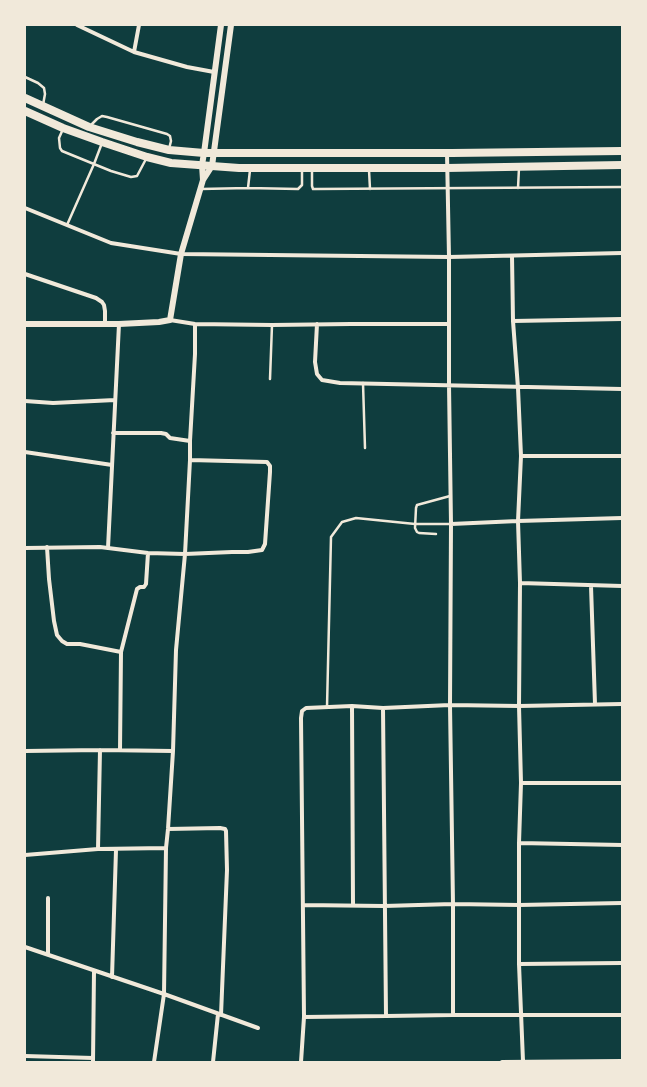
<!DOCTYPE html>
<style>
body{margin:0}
#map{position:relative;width:647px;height:1087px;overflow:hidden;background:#0f3d3e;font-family:Literata,serif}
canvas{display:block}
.frame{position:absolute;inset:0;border:26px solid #f1e9da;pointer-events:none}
</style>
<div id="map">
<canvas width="647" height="1087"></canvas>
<div class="frame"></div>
</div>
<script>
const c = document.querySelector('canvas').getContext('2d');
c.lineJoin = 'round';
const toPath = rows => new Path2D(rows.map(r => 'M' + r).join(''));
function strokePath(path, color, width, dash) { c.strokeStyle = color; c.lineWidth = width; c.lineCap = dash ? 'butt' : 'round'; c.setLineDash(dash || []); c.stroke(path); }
const service = toPath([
 [25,77,38,83,44,88,45,94,43,105],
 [91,125,97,119,102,116,107,117,167,134,170,136,171,141,169,149],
 [63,129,59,138,60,148,62,151,111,171,131,177,137,176,146,159],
 [312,170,312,186,313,189,315,189,622,187],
 [369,170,370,189],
 [248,188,250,170],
 [518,188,519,168],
 [201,189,248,188,298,189,302,185,302,170],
 [67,225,94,164,102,143],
 [270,379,272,325],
 [363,383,365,448],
 [436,534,419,533,417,532,415,528,416,508,417,505,450,496],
 [327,707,331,537,342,522,356,518,415,524,451,524]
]);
const minor = toPath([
 [77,25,134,52,187,67,214,72],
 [134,52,139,25],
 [447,153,449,257,449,385,451,524,450,705,453,904,453,1015],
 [25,208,111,243,181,254,449,257,622,253],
 [512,256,513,321,518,388,521,456,518,521,520,583,519,706,521,783,519,843,519,964,523,1061],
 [25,274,96,298,102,302,104,305,105,311,105,324],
 [170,320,195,324,272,325,351,324,449,324],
 [513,321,622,319],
 [317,324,315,362,317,374,322,380,340,383,622,389],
 [25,401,53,403,115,400],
 [113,433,161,433,166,434,170,438,190,441],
 [25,452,112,465],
 [521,456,622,456],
 [451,524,518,521,622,518],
 [47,547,49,579,54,621,57,635,62,641,67,644,80,644,121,652],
 [25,548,100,547,148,553,185,554,232,552,248,552,262,550,265,544,270,472,270,466,267,462,190,460],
 [108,548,119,324],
 [520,583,622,586],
 [591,586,595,704],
 [352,706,353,905],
 [383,708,386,1016],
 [120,750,121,652,137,589,140,587,144,587,146,584,148,553],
 [25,751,100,750,173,751],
 [521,783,622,783],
 [168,829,220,828,225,829,226,831,227,870,221,1015],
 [519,843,622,845],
 [98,849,100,750],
 [25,855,98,849,166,848],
 [303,905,384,906,453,904,519,905,622,903],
 [25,947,164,994,258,1028],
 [48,954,48,898],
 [519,964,622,963],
 [112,977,116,850],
 [304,1017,386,1016,453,1015,622,1015],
 [25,1056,93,1058],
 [93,1062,94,971],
 [154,1062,164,994,166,848,168,829,173,751,176,650,185,554,190,460,190,441,195,354,195,324],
 [213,1062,218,1014],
 [301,1062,304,1017,301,718,302,711,306,708,352,706,383,708,450,705,519,706,622,704],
 [502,1062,622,1061]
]);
const tertiary = toPath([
 [203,180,212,166,231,25],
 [25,324,119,324,159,322,170,320,181,254,203,180,202,165,204,153,221,25]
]);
const primary = toPath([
 [25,98,89,127,137,142,169,150,204,153,452,153,622,151],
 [25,111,63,128,102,142,147,157,171,163,239,168,447,168,622,165]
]);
strokePath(service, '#f1e9da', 2.5);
strokePath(minor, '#f1e9da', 4);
strokePath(tertiary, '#f1e9da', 6);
strokePath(primary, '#f1e9da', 8);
</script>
